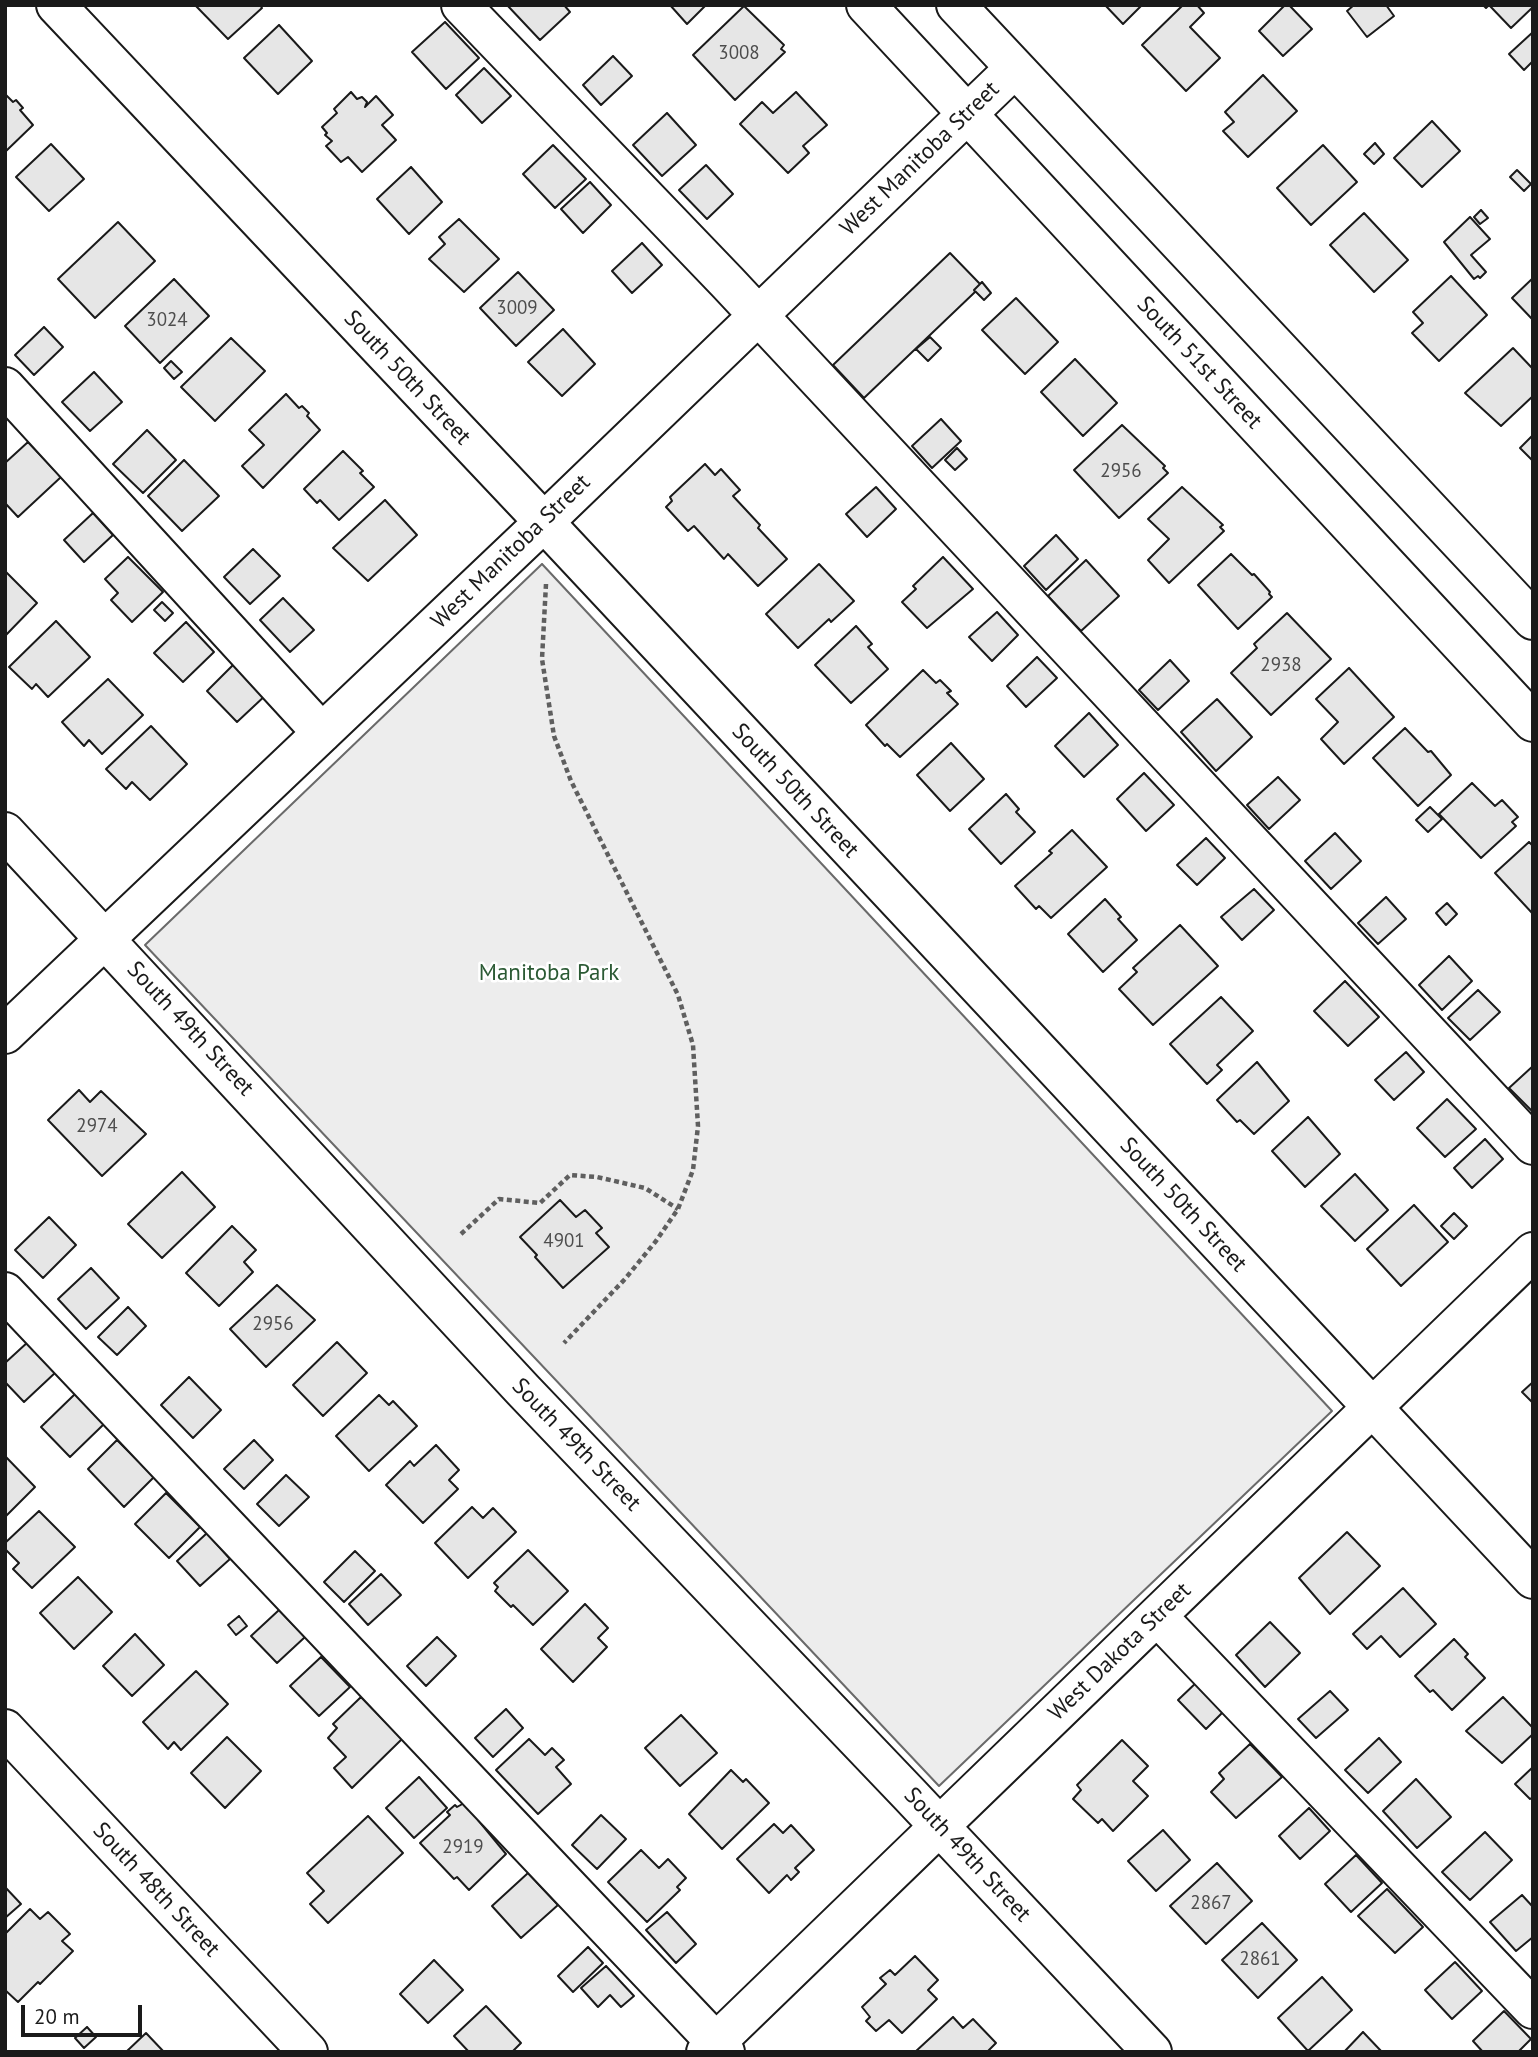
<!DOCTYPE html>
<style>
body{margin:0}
#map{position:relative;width:1538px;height:2057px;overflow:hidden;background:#fff;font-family:"PT Sans",sans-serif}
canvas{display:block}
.frame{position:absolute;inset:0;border:7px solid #1a1a1a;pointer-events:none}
.scale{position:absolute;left:21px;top:2005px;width:121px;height:32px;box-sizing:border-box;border:4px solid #1a1a1a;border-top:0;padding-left:9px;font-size:21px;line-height:24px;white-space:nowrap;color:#1a1a1a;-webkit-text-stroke:5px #fff;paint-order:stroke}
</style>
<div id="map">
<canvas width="1538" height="2057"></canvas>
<div class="frame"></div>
<div class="scale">20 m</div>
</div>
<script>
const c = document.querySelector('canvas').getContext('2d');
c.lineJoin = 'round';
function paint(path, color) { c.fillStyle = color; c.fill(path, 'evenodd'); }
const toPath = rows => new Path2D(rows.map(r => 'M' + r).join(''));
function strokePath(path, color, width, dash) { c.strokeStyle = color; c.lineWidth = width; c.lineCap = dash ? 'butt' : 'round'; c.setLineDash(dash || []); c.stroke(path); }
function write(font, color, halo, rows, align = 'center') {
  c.font = font + ' "PT Sans",sans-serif'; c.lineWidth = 5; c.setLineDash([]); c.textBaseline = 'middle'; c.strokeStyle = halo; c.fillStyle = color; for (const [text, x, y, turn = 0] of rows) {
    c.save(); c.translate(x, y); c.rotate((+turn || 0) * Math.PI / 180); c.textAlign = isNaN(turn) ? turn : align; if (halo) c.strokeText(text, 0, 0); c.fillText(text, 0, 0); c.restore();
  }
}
const green = toPath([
 [542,564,1332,1411,939,1786,145,945,542,564]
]);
const building = toPath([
 [195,5,260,5,262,8,228,39,195,5],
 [507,5,564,5,570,12,540,40,507,5],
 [670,5,706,5,687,24,670,5],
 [1105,5,1142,5,1123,24,1105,5],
 [1183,5,1197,5,1204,13,1190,27,1220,58,1186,91,1142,45,1183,5],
 [1285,5,1289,5,1312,29,1283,56,1259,31,1285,5],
 [1354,5,1386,5,1394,16,1367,37,1347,11,1354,5],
 [1483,5,1533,5,1533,7,1511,28,1489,5,1486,8,1483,5],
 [744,6,784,45,781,49,785,52,735,100,693,55,744,6],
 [445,22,479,58,446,89,412,52,445,22],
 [279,25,312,61,278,94,244,58,279,25],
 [1533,32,1533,61,1524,70,1509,54,1533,32],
 [613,56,632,76,601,105,583,85,613,56],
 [484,68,511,96,482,123,456,95,484,68],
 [1263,75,1297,111,1248,157,1223,131,1234,122,1225,112,1263,75],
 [351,92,357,99,362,97,367,102,365,107,376,96,393,115,382,125,396,140,362,172,348,157,341,162,326,146,332,141,325,135,327,133,322,127,337,113,334,109,351,92],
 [796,92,827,125,803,146,809,153,788,173,740,124,762,102,773,113,796,92],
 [5,94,13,102,16,100,23,108,20,110,33,125,5,152,5,94],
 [667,113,696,145,662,176,633,145,667,113],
 [1432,121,1460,151,1422,187,1394,158,1432,121],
 [1375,143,1384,154,1374,164,1364,154,1375,143],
 [51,144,84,179,49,211,16,177,51,144],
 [553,145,586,179,555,208,523,174,553,145],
 [1323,145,1357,182,1311,225,1277,188,1323,145],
 [706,165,733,194,707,219,679,190,706,165],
 [411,167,442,202,409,234,377,199,411,167],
 [1517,170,1531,184,1524,191,1510,177,1517,170],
 [590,182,611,205,583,233,561,209,590,182],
 [1481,210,1488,218,1480,224,1474,217,1481,210],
 [1364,213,1408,260,1374,292,1330,245,1364,213],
 [1470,217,1490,239,1471,255,1486,272,1480,278,1478,276,1474,279,1444,242,1470,217],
 [459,219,499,259,464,292,429,259,445,244,439,237,459,219],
 [118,222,155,261,95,318,58,279,118,222],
 [642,243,662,265,632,293,612,271,642,243],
 [950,253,980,284,974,290,975,292,864,398,833,365,950,253],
 [518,272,554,310,516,346,480,308,518,272],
 [1451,276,1487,315,1439,361,1412,333,1423,323,1413,312,1451,276],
 [1533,278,1533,320,1512,298,1533,278],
 [174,279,209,316,160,363,125,326,174,279],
 [982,282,991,293,984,300,974,290,982,282],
 [1016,298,1058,342,1025,374,982,330,1016,298],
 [44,327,63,347,34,375,15,355,44,327],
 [563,329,595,364,562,396,528,362,563,329],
 [930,337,941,348,928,361,916,349,930,337],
 [231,338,265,371,215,421,181,387,231,338],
 [1513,348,1533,369,1533,396,1501,426,1465,393,1513,348],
 [1075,359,1117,403,1083,436,1041,392,1075,359],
 [171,361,182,372,174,379,164,368,171,361],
 [94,372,122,402,90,431,62,402,94,372],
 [286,394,299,408,302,406,309,413,307,416,320,430,263,488,242,466,264,445,249,430,286,394],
 [941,419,961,441,932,468,912,446,941,419],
 [1122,425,1165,466,1163,468,1168,473,1119,518,1074,470,1122,425],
 [147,430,176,460,143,493,113,464,147,430],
 [1533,435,1533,461,1520,448,1533,435],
 [28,442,61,477,18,517,5,503,5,463,28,442],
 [957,448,967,459,955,470,945,460,957,448],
 [343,451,363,471,360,473,374,487,339,520,320,500,317,503,304,489,343,451],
 [184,460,219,496,182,531,148,496,184,460],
 [705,464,715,475,721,469,740,490,733,496,760,525,758,528,787,559,758,586,728,554,724,559,694,526,688,531,666,507,672,501,670,497,705,464],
 [876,487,896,509,867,537,846,514,876,487],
 [1182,487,1223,525,1220,527,1224,531,1169,583,1148,560,1169,539,1148,519,1182,487],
 [385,500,417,535,368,581,333,548,385,500],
 [93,513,113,535,84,562,64,540,93,513],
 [1056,535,1078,559,1046,590,1024,566,1056,535],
 [253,549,280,576,250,604,224,577,253,549],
 [1231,554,1252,575,1254,574,1270,592,1269,594,1272,597,1238,629,1198,585,1231,554],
 [128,557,163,592,132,622,111,600,118,593,105,579,128,557],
 [943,557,973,589,927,628,902,602,916,589,913,586,943,557],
 [1086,560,1119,596,1081,631,1048,596,1086,560],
 [819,564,854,601,831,622,829,619,798,648,766,614,819,564],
 [5,571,37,603,5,636,5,571],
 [283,598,314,630,290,652,260,620,283,598],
 [162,602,173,613,165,621,154,610,162,602],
 [997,612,1018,635,992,661,969,637,997,612],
 [1287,613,1331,659,1271,715,1231,673,1257,648,1254,644,1287,613],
 [56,621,90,657,48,697,36,684,32,689,9,667,56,621],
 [186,622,214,652,183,682,154,653,186,622],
 [856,626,872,644,868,647,888,669,851,703,815,665,856,626],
 [1037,657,1057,678,1026,707,1007,686,1037,657],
 [1170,660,1189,681,1158,710,1139,690,1170,660],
 [237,661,268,693,237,722,207,691,237,661],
 [1349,668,1394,717,1344,764,1321,739,1338,722,1316,699,1349,668],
 [923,670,936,683,940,680,951,691,947,693,958,704,900,757,887,744,885,746,866,725,923,670],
 [108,679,143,715,102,754,89,740,84,746,62,722,108,679],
 [1217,699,1252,737,1216,771,1181,732,1217,699],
 [1089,713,1118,745,1084,777,1055,746,1089,713],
 [151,726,187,764,150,800,132,782,126,789,106,769,151,726],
 [1405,728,1428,752,1431,751,1451,775,1418,806,1373,758,1405,728],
 [951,743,984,779,950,811,917,775,951,743],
 [1144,773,1174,805,1146,831,1117,799,1144,773],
 [1278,777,1300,800,1269,829,1247,805,1278,777],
 [1472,783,1495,806,1502,800,1518,817,1512,822,1516,826,1481,858,1439,814,1472,783],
 [1006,794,1019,809,1016,812,1035,832,1001,864,969,829,1006,794],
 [1430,807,1442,819,1428,832,1416,820,1430,807],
 [1072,830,1107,867,1051,918,1039,906,1036,909,1015,886,1052,853,1049,851,1072,830],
 [1335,833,1361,861,1331,889,1305,861,1335,833],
 [1206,838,1225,858,1197,885,1177,865,1206,838],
 [1529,842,1533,846,1533,914,1495,873,1529,842],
 [1254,889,1274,910,1242,940,1221,917,1254,889],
 [1386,897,1406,919,1378,944,1358,923,1386,897],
 [1105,899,1121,917,1118,919,1137,940,1103,972,1068,934,1105,899],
 [1447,903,1457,914,1446,925,1436,913,1447,903],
 [1180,925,1218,966,1153,1025,1119,989,1137,972,1133,968,1180,925],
 [1449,956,1472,981,1442,1010,1419,985,1449,956],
 [1345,981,1379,1017,1348,1046,1314,1011,1345,981],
 [1478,990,1500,1012,1470,1040,1448,1018,1478,990],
 [1221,997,1253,1031,1217,1065,1222,1070,1207,1084,1170,1044,1221,997],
 [1406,1052,1424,1072,1394,1100,1375,1080,1406,1052],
 [1257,1062,1289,1101,1254,1134,1240,1120,1237,1122,1217,1100,1257,1062],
 [1533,1066,1533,1112,1509,1088,1533,1066],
 [79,1090,90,1102,101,1091,146,1134,102,1176,48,1120,79,1090],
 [1447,1099,1476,1129,1445,1157,1417,1128,1447,1099],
 [1308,1117,1340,1154,1305,1187,1272,1151,1308,1117],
 [1485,1139,1503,1159,1472,1188,1454,1168,1485,1139],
 [182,1172,215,1207,162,1258,128,1224,182,1172],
 [1355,1174,1388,1210,1355,1241,1321,1206,1355,1174],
 [560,1200,576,1217,585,1210,602,1228,596,1233,609,1247,563,1288,535,1257,537,1255,520,1237,560,1200],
 [1414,1205,1448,1242,1401,1286,1367,1249,1414,1205],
 [1454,1213,1467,1226,1454,1239,1441,1226,1454,1213],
 [49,1217,76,1245,43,1278,15,1250,49,1217],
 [232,1226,256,1250,244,1262,253,1272,219,1306,186,1273,232,1226],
 [91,1268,119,1298,86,1329,58,1299,91,1268],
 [277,1285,315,1320,266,1367,230,1329,277,1285],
 [128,1307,146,1326,117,1355,98,1337,128,1307],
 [29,1341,56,1372,24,1402,5,1382,5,1363,29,1341],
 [337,1342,367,1373,323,1416,293,1385,337,1342],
 [189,1377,221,1410,193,1438,161,1405,189,1377],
 [1533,1382,1533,1403,1522,1392,1533,1382],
 [75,1394,104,1424,70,1457,41,1427,75,1394],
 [379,1395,389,1405,393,1401,417,1426,369,1471,336,1436,379,1395],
 [117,1440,154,1477,124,1507,88,1469,117,1440],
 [254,1440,273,1460,244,1489,224,1469,254,1440],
 [436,1445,459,1470,449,1480,458,1489,423,1523,386,1485,410,1461,414,1466,436,1445],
 [5,1456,35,1487,5,1517,5,1456],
 [286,1475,309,1497,279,1526,257,1504,286,1475],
 [166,1493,200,1527,169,1558,135,1524,166,1493],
 [472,1507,483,1518,493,1508,516,1532,468,1578,435,1543,472,1507],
 [39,1511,75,1547,32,1588,13,1569,19,1563,5,1549,5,1543,39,1511],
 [1347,1532,1380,1566,1330,1614,1299,1578,1347,1532],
 [207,1533,230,1559,200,1586,177,1561,207,1533],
 [528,1550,568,1591,533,1625,513,1605,511,1607,495,1591,498,1587,494,1583,528,1550],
 [355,1551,375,1571,344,1602,324,1582,355,1551],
 [381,1574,401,1595,368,1625,349,1604,381,1574],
 [78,1577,112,1612,74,1649,40,1613,78,1577],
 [1403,1588,1436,1624,1400,1657,1381,1636,1367,1649,1353,1634,1403,1588],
 [585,1604,608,1628,598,1638,607,1647,573,1682,541,1649,585,1604],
 [279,1610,305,1637,277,1663,251,1636,279,1610],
 [239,1616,247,1626,236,1635,228,1625,239,1616],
 [1270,1622,1300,1653,1265,1687,1236,1655,1270,1622],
 [135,1634,164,1665,132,1696,103,1666,135,1634],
 [437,1637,456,1656,426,1686,407,1666,437,1637],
 [1454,1639,1468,1654,1465,1657,1485,1678,1452,1710,1433,1690,1430,1692,1415,1676,1454,1639],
 [321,1657,350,1687,319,1716,290,1686,321,1657],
 [196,1671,228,1704,181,1750,174,1742,168,1749,143,1722,196,1671],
 [1198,1681,1225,1710,1206,1729,1178,1700,1198,1681],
 [1330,1691,1348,1710,1316,1738,1298,1719,1330,1691],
 [361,1697,402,1739,352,1788,334,1768,346,1757,328,1738,337,1728,333,1724,361,1697],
 [1503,1697,1533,1728,1533,1734,1502,1763,1466,1731,1503,1697],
 [506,1709,523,1728,493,1757,475,1738,506,1709],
 [681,1715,717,1753,680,1786,645,1748,681,1715],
 [227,1737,261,1771,225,1808,191,1773,227,1737],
 [1379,1738,1401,1762,1368,1793,1345,1770,1379,1738],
 [529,1739,545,1755,552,1748,564,1760,556,1767,571,1784,538,1814,496,1770,529,1739],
 [1122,1740,1148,1766,1133,1781,1148,1796,1113,1831,1102,1819,1098,1823,1073,1799,1081,1790,1077,1785,1122,1740],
 [1250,1744,1282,1777,1236,1818,1211,1792,1224,1779,1219,1773,1250,1744],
 [1533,1767,1533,1797,1530,1799,1515,1784,1533,1767],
 [731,1770,743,1782,746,1779,769,1803,722,1849,689,1814,731,1770],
 [419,1777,447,1808,414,1838,386,1808,419,1777],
 [1416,1779,1451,1817,1417,1848,1383,1811,1416,1779],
 [466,1802,480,1818,478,1820,506,1854,469,1890,457,1877,454,1879,420,1843,450,1815,447,1812,455,1805,457,1807,466,1802],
 [1309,1808,1330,1831,1300,1859,1279,1836,1309,1808],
 [601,1815,626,1839,597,1869,572,1845,601,1815],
 [368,1816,403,1853,328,1923,310,1904,324,1891,307,1873,368,1816],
 [774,1824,783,1833,791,1825,814,1850,795,1868,799,1872,791,1880,787,1875,769,1893,737,1859,774,1824],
 [1163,1830,1190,1860,1156,1891,1128,1861,1163,1830],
 [1485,1832,1512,1860,1470,1900,1442,1872,1485,1832],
 [641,1850,659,1868,668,1859,686,1878,677,1887,680,1890,647,1922,608,1882,641,1850],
 [1356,1855,1382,1883,1351,1912,1325,1884,1356,1855],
 [1217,1863,1252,1901,1206,1944,1170,1906,1217,1863],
 [528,1873,558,1905,521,1938,492,1906,528,1873],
 [5,1887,21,1904,5,1918,5,1887],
 [1387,1889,1423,1927,1395,1953,1358,1916,1387,1889],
 [1522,1895,1533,1907,1533,1937,1516,1951,1490,1922,1522,1895],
 [30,1909,40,1919,48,1912,70,1934,62,1941,73,1951,40,1984,38,1982,18,2002,5,1990,5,1934,30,1909],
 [667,1912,696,1944,676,1963,646,1930,667,1912],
 [1262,1923,1297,1960,1258,1998,1222,1960,1262,1923],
 [588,1947,603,1963,573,1992,558,1976,588,1947],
 [915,1956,938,1980,928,1990,937,1999,902,2033,889,2020,876,2031,866,2021,870,2017,862,2007,886,1984,880,1978,890,1970,895,1975,915,1956],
 [434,1960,463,1990,428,2023,400,1994,434,1960],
 [1455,1962,1482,1991,1452,2019,1425,1990,1455,1962],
 [606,1966,634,1996,621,2007,610,1995,598,2007,581,1988,606,1966],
 [1322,1977,1352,2010,1308,2051,1278,2018,1322,1977],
 [486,2006,521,2043,512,2052,469,2052,454,2036,486,2006],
 [1504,2011,1531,2039,1518,2052,1483,2052,1473,2041,1504,2011],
 [953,2017,963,2028,973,2019,996,2043,987,2052,915,2052,953,2017],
 [87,2027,96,2037,84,2048,75,2038,87,2027],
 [1363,2032,1382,2052,1344,2052,1363,2032],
 [146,2033,164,2052,126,2052,146,2033]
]);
const path = toPath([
 [546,584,542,659,554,736,571,781,678,995,693,1045,698,1126,693,1170,678,1209,656,1241,625,1279,564,1343],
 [461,1234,499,1199,540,1203,570,1175,597,1177,645,1188,678,1209]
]);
const minor = toPath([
 [56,5,544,522,1533,1579],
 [461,5,728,283,1533,1145],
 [866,5,1533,722],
 [956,5,1533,620],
 [5,387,322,733],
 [5,832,523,1390,910,1795,1152,2052],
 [5,1034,544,522,1015,68],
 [5,1292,725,2052],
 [1157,1616,1533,2009],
 [5,1729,308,2052],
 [706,2052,1533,1252]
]);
const numberNames = [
 ["3008",739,54],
 ["3009",517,309],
 ["3024",167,321],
 ["2956",1121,472],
 ["2938",1281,666],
 ["2974",97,1127],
 ["4901",564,1242],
 ["2956",273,1325],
 ["2919",463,1848],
 ["2867",1211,1904],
 ["2861",1260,1960]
];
const streetNames = [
 ["West Manitoba Street",920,159,-44],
 ["South 51st Street",1199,363,47],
 ["South 50th Street",407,378,47],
 ["West Manitoba Street",511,552,-44],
 ["South 50th Street",795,791,47],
 ["South 49th Street",190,1029,47],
 ["South 50th Street",1183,1205,47],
 ["South 49th Street",576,1445,46],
 ["West Dakota Street",1120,1652,-44],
 ["South 49th Street",967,1855,47],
 ["South 48th Street",156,1890,47]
];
const parkNames = [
 ["Manitoba Park",549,973]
];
paint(green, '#ededed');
strokePath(green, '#6a6a6a', 2);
paint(building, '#e6e6e6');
strokePath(building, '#1a1a1a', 2);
strokePath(minor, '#1a1a1a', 42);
strokePath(path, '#5f5f5f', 4.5, [5, 3.5]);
strokePath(minor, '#fff', 38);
write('19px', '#4d4d4d', null, numberNames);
write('23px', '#1a1a1a', '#fff', streetNames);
write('23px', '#2b5a34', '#fff', parkNames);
</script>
